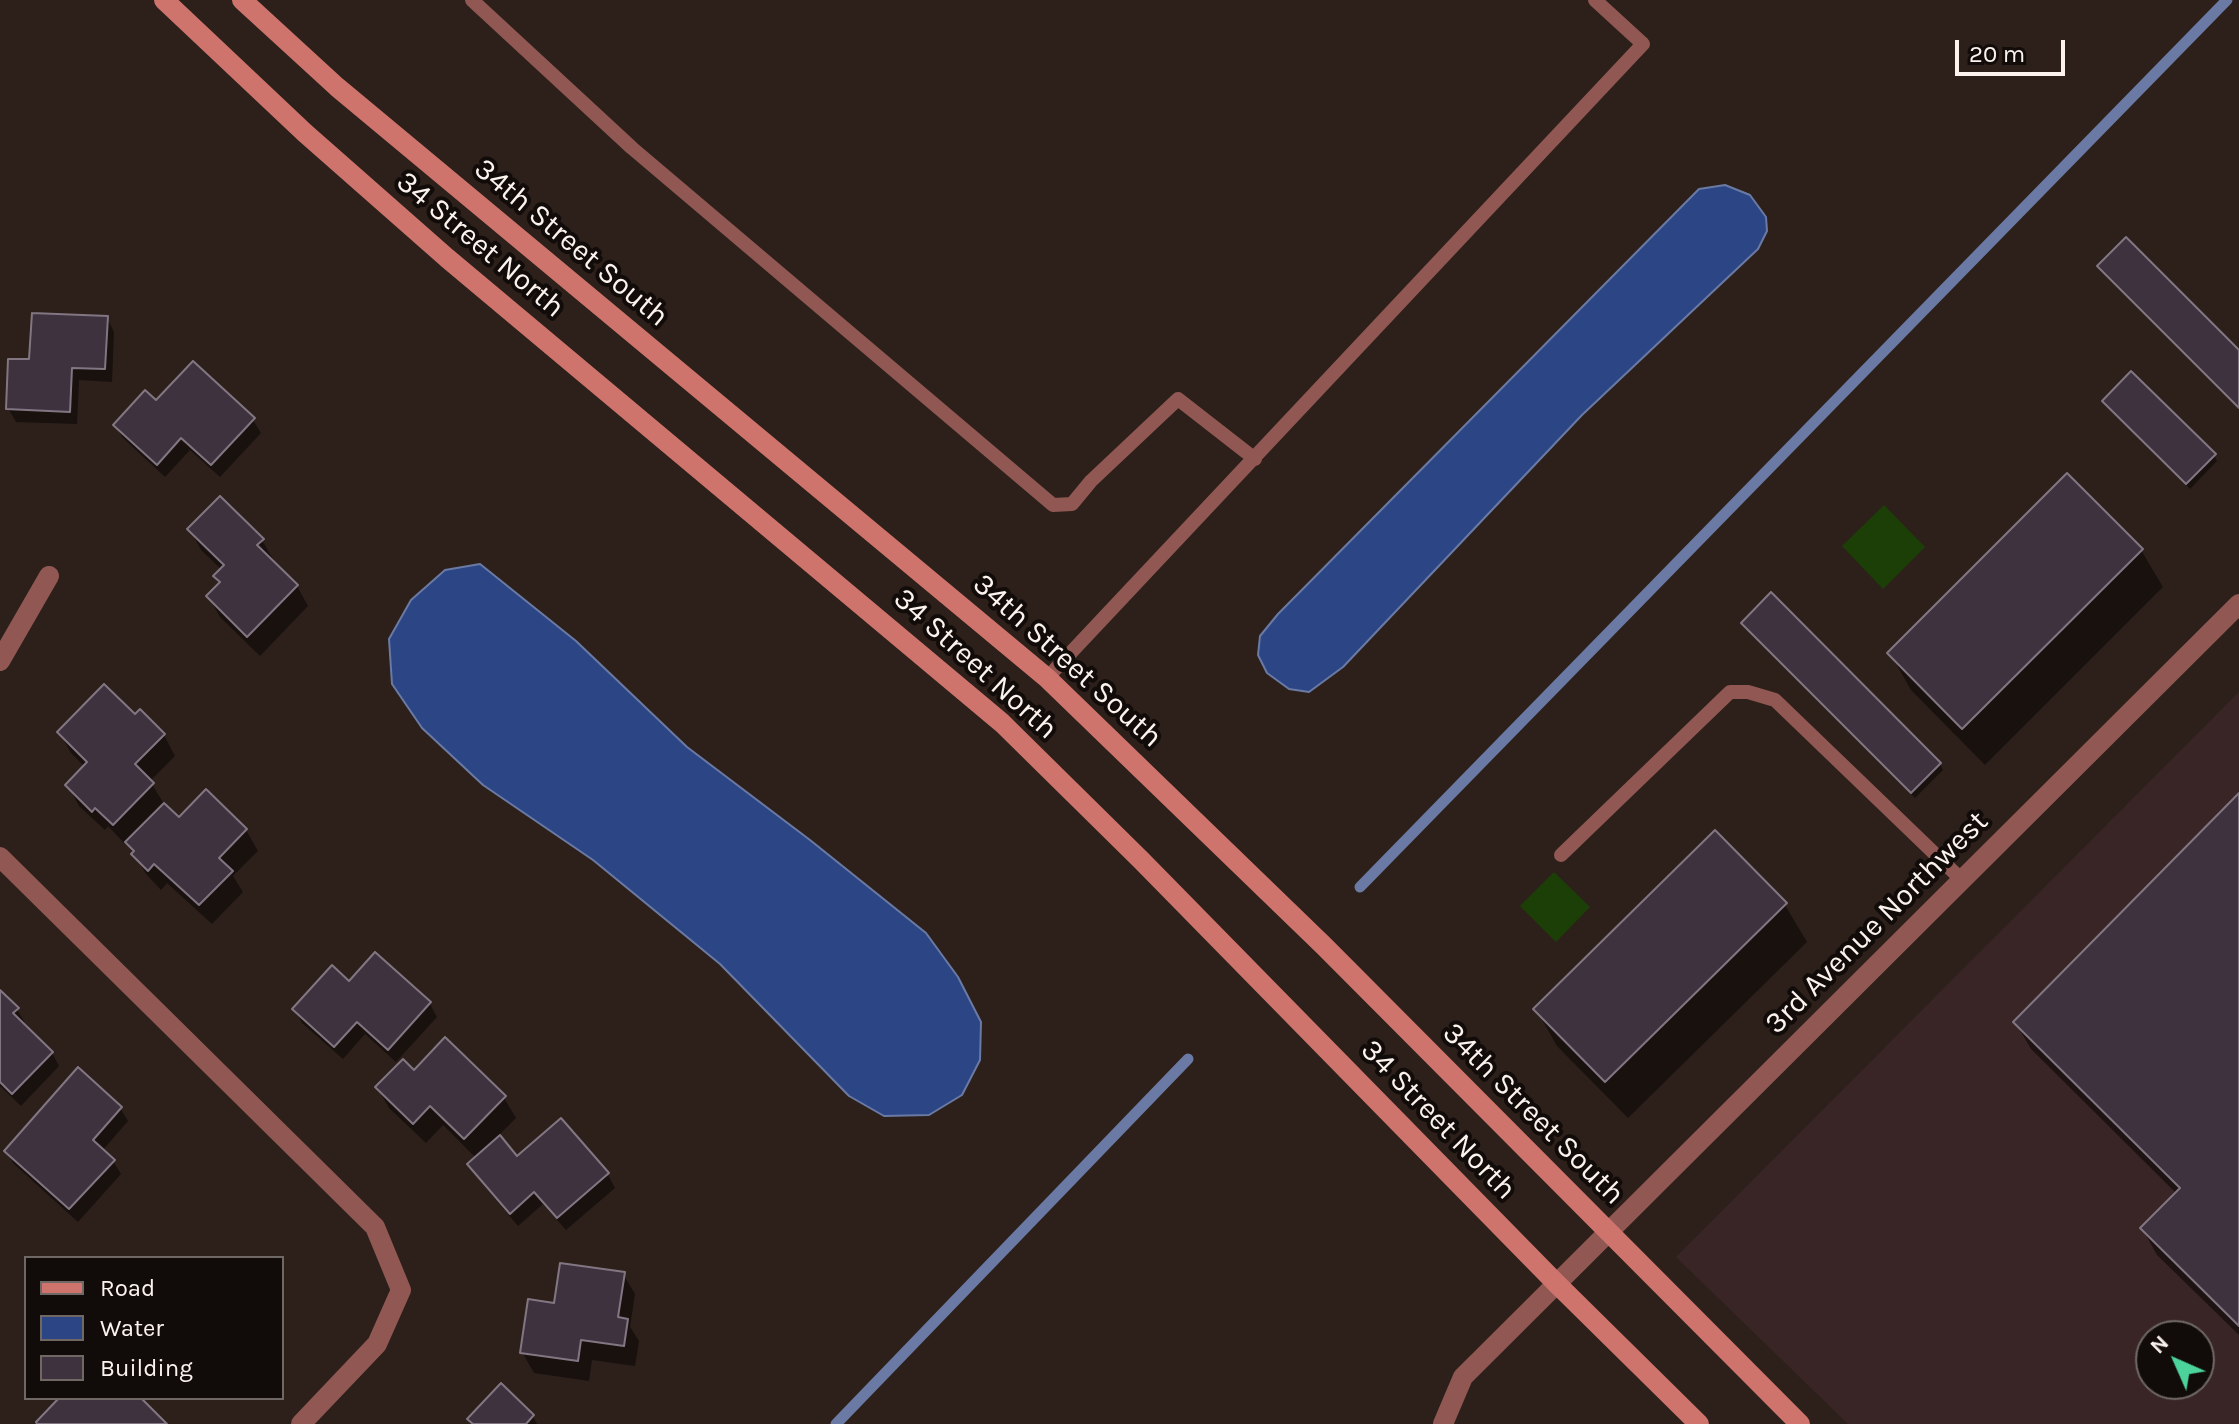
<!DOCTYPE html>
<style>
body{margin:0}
#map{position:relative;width:2239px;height:1424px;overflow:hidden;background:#2d201a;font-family:Karla,sans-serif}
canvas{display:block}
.legend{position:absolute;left:24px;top:1256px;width:260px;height:144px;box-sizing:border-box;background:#110c09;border:2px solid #6f6865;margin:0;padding:10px 14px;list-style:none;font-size:24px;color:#fcf3ee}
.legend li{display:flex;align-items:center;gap:16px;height:40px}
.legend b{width:40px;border:2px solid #6f6865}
.north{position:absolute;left:2135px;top:1320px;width:80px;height:80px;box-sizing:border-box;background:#110c09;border:2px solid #6f6865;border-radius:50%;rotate:315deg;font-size:22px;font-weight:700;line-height:32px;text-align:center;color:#fcf3ee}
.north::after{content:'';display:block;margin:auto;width:28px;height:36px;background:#4cd39b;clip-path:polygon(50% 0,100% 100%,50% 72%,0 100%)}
.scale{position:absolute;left:1955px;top:40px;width:110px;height:36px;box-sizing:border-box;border:4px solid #fcf3ee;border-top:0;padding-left:10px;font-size:24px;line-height:28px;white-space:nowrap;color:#fcf3ee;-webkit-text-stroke:6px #110c09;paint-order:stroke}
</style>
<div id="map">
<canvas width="2239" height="1424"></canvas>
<ul class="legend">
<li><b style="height:10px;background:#cf746d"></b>Road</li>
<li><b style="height:22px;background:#2c4685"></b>Water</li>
<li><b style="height:22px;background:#3d323d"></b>Building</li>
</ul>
<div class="north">N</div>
<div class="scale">20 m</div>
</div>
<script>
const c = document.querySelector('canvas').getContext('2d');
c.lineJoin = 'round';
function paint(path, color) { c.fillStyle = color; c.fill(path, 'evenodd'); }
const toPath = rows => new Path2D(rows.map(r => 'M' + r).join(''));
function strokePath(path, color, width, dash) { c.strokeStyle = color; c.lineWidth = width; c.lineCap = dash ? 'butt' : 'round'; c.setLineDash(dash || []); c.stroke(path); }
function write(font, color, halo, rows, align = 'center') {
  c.font = font + ' Karla,sans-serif'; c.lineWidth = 8; c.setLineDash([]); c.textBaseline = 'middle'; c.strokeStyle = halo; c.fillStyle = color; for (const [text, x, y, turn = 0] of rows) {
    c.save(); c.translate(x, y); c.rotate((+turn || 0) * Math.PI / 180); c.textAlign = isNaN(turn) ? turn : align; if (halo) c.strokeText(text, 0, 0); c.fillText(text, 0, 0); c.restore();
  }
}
const commercial = toPath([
 [2239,692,2239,1424,1848,1424,1676,1257],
 [2151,1336,2199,1336,2199,1384,2151,1384]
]);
const green = toPath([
 [1884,505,1925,547,1883,589,1842,546],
 [1554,872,1590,907,1556,942,1520,906]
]);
const water = toPath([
 [1725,185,1750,195,1766,217,1767,231,1758,249,1582,415,1343,667,1309,692,1289,689,1267,673,1258,655,1260,636,1278,614,1699,189,1725,185],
 [480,564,576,641,687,747,810,840,926,933,958,977,981,1022,980,1060,962,1095,929,1115,884,1116,849,1096,720,964,593,860,483,785,422,728,392,684,389,639,411,600,445,570,480,564]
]);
const shadow = toPath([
 [2099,266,2239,353,2239,408,2103,272],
 [107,318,114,332,112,382,79,380,77,424,16,422,8,408,31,361],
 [2104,401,2214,455,2217,461,2190,489],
 [156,403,253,420,261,433,220,477,190,450,165,477,123,438,115,425],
 [190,529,262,540,274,561,272,562,297,586,308,606,260,656,220,617,208,596,220,584,216,577,222,570,201,550],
 [2141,550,2163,587,1985,765,1911,690,1890,653],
 [1743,623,1940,764,1943,770,1915,798],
 [140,712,164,735,175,756,150,781,164,804,179,820,206,792,246,830,258,851,233,876,243,892,212,924,167,883,161,890,146,874,127,842,125,844,108,826,105,830,79,806,68,785,85,767,71,753,59,732,135,717],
 [2239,796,2239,1335,2157,1255,2142,1228,2177,1194,2031,1049,2015,1022],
 [1785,905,1807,942,1628,1118,1557,1046,1536,1009],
 [375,955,430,1004,437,1017,396,1062,365,1034,343,1059,302,1023,295,1009,349,984],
 [0,993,17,1009,25,1023,22,1025,52,1053,59,1066,21,1106,0,1086],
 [414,1072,504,1098,516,1118,498,1136,517,1158,561,1120,608,1175,615,1188,566,1230,543,1204,518,1226,477,1177,469,1164,476,1158,443,1125,426,1143,389,1108,377,1087],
 [120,1108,128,1121,102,1151,113,1161,121,1174,78,1222,14,1164,6,1151],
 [623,1274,635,1294,630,1327,639,1341,635,1366,592,1360,589,1381,534,1373,522,1352],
 [533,1417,537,1424,472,1424,469,1419]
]);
const stream = toPath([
 [1360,887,2227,0],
 [836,1424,1188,1059]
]);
const building = toPath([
 [2126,237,2239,350,2239,408,2097,266,2126,237],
 [32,313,108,316,105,369,72,368,70,412,6,409,8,359,29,359,32,313],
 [193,361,255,418,211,465,181,438,157,465,113,425,145,390,156,400,193,361],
 [2131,371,2216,454,2186,484,2102,401,2131,371],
 [2067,473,2143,549,1962,729,1887,653,2067,473],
 [220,496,264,539,257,545,298,585,247,637,206,596,220,582,213,576,224,565,187,529,220,496],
 [1771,592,1941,763,1911,793,1741,623,1771,592],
 [104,684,135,714,140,709,165,734,135,764,154,783,113,825,95,808,92,812,65,785,87,762,57,732,104,684],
 [206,789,247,829,219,858,233,871,199,905,154,864,148,871,131,854,134,851,125,842,164,803,179,817,206,789],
 [2239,793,2239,1326,2140,1228,2180,1188,2013,1022,2239,793],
 [1715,830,1787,903,1605,1082,1533,1009,1715,830],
 [375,952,431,1002,388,1050,357,1022,334,1047,292,1009,332,965,349,981,375,952],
 [0,990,19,1008,13,1013,53,1052,12,1094,0,1082,0,990],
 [445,1037,506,1096,464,1139,430,1106,413,1124,375,1087,403,1059,414,1070,445,1037],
 [78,1067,122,1107,93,1140,115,1160,69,1209,4,1151,78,1067],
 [561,1118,609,1173,557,1218,534,1192,510,1214,467,1164,500,1135,517,1156,561,1118],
 [560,1263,625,1272,618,1317,628,1319,624,1346,581,1340,578,1361,520,1353,528,1299,554,1303,560,1263],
 [501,1383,534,1415,526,1424,473,1424,467,1419,501,1383],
 [59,1398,141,1398,167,1424,37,1424,36,1422,59,1398]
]);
const service = toPath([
 [472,0,632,148,1053,505,1072,504,1091,481,1178,399,1255,459],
 [1047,678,1643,44,1595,0],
 [1561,855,1730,692,1748,692,1775,700,1963,881]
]);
const minor = toPath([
 [0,661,49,576],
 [0,857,375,1227,401,1290,377,1344,301,1424],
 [1443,1424,1463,1377,2239,604]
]);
const secondary = toPath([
 [164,0,305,133,447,258,1002,723,1141,860,1557,1284,1699,1424],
 [242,0,337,87,1047,678,1324,946,1800,1424]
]);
const streetNames = [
 ["34th Street South",571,243,40],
 ["34 Street North",480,245,40],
 ["34th Street South",1067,661,42],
 ["34 Street North",975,664,42],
 ["3rd Avenue Northwest",1877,923,-45],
 ["34th Street South",1533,1114,45],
 ["34 Street North",1438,1120,46]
];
paint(commercial, '#392525');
paint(green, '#1c3f07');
paint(water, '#2c4685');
strokePath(water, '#6a7aa4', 2);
paint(shadow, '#0007');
strokePath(stream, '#6a7aa4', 11);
paint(building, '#3d323d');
strokePath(building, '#827682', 2);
strokePath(service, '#915853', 14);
strokePath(minor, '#915853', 20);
strokePath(secondary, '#cf746d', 20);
write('30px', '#fcf3ee', '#110c09', streetNames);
</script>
